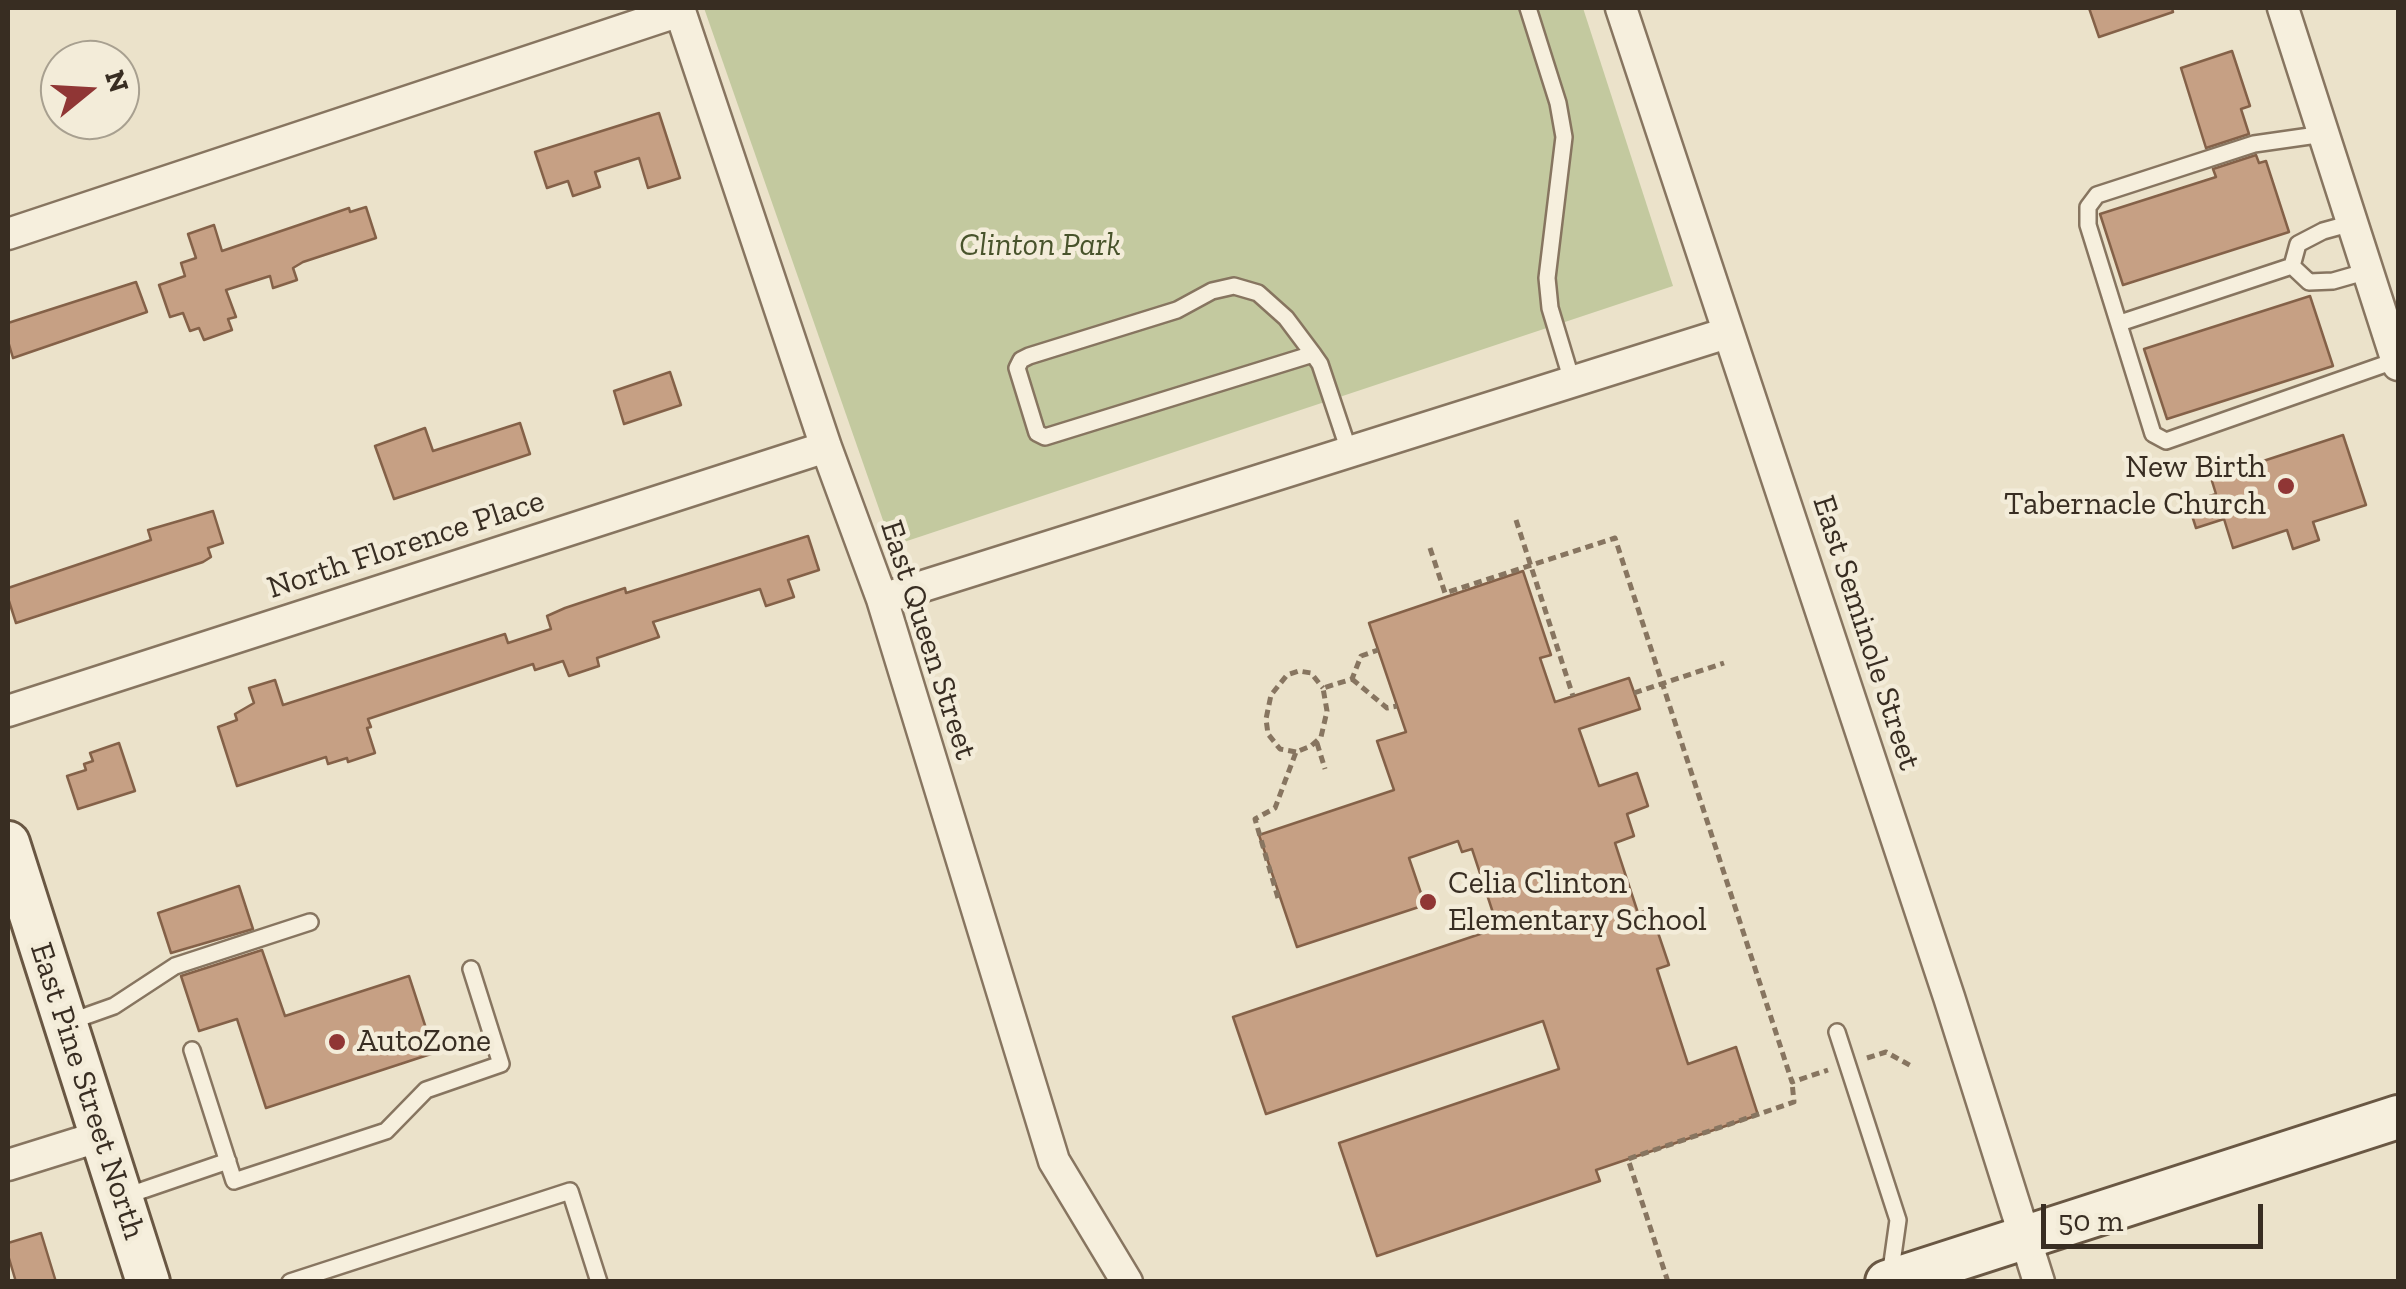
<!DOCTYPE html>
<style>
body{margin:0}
#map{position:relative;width:2406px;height:1289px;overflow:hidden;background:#ebe2ca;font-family:"Zilla Slab",serif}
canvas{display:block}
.frame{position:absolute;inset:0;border:10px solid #382d22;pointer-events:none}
.north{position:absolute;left:40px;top:40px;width:100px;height:100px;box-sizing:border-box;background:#f3ecd9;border:2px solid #a8a090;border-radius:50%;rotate:72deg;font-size:28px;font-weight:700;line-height:40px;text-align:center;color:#382d22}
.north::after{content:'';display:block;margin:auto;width:35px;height:45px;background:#903635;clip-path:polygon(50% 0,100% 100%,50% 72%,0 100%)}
.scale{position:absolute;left:2041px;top:1204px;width:222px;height:45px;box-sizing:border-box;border:5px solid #382d22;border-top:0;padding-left:12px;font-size:30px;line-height:35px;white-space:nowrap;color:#382d22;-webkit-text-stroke:8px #f3ecd9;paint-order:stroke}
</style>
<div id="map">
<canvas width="2406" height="1289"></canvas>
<div class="frame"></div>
<div class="north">N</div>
<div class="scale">50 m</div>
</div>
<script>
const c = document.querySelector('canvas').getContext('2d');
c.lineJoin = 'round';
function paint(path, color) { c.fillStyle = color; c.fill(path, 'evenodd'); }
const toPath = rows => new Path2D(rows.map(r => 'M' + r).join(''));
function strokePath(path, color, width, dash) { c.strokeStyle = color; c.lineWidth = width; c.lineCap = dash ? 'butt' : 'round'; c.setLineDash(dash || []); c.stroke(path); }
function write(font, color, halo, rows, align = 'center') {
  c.font = font + ' "Zilla Slab",serif'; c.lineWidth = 9; c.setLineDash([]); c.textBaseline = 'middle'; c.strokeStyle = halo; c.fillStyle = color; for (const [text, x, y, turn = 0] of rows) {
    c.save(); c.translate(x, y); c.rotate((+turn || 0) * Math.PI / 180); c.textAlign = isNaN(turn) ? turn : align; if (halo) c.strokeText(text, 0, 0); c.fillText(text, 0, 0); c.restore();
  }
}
const green = toPath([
 [704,8,1583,8,1673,286,892,546]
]);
const building = toPath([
 [2089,8,2172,8,2173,12,2099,37,2089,8],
 [2232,51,2250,106,2241,109,2249,134,2206,148,2181,68,2232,51],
 [659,113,680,178,648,188,639,158,595,172,600,187,573,196,568,181,547,188,535,152,659,113],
 [2256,155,2259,163,2266,161,2289,232,2123,285,2100,214,2216,177,2213,169,2256,155],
 [366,207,376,238,303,262,293,268,297,280,273,288,270,276,226,290,236,317,228,319,232,330,204,340,199,328,190,331,183,313,170,317,159,285,185,276,181,263,196,258,188,234,214,225,222,251,349,208,350,212,366,207],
 [136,282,147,312,13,358,8,341,8,323,136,282],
 [2310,296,2333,366,2167,419,2144,349,2310,296],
 [670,372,681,405,624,424,614,391,670,372],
 [520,423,530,454,394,499,375,446,425,428,433,451,520,423],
 [2343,435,2366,505,2313,522,2319,540,2293,549,2287,530,2233,548,2224,519,2196,528,2188,503,2216,494,2211,478,2343,435],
 [213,511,223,543,208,548,211,557,203,562,16,623,8,598,8,588,151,540,148,530,213,511],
 [808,536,819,570,788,580,794,597,766,606,760,589,653,622,659,637,597,658,599,666,569,676,563,661,535,670,533,664,368,719,371,727,367,728,375,753,348,762,347,758,328,764,326,757,237,786,218,727,237,720,235,714,254,703,249,688,275,680,283,705,505,634,508,643,551,629,547,616,565,608,625,588,626,593,808,536],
 [1523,571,1551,655,1540,658,1555,702,1629,678,1640,709,1579,729,1599,786,1637,773,1648,806,1627,814,1634,836,1615,843,1638,913,1650,909,1669,965,1657,969,1688,1064,1736,1047,1758,1115,1596,1170,1600,1181,1377,1256,1339,1143,1559,1069,1543,1021,1266,1114,1233,1017,1498,928,1472,849,1462,852,1458,841,1409,858,1425,905,1297,947,1259,835,1394,790,1377,741,1406,732,1369,623,1523,571],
 [119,743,135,791,78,809,67,776,86,770,84,764,93,761,90,753,119,743],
 [239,886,253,929,171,953,158,913,239,886],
 [262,950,285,1016,409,976,434,1053,266,1108,237,1019,199,1031,181,976,262,950],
 [41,1233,56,1282,16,1282,8,1255,8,1243,41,1233]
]);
const path = toPath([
 [1516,520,1573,696],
 [1430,548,1445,593,1615,538,1792,1082,1828,1070],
 [1352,679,1387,708,1397,706],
 [1634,693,1724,663],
 [1317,743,1325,769],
 [1296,752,1280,749,1268,734,1266,719,1271,695,1287,675,1299,671,1311,673,1323,688],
 [1278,898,1255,819,1275,808,1296,752,1311,746,1321,737,1327,711,1323,688,1352,679,1361,656,1378,650],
 [1867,1058,1886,1052,1913,1067],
 [1668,1282,1628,1159,1794,1102,1792,1082]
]);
const lane = toPath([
 [1528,8,1558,103,1564,137,1547,278,1550,308,1572,381],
 [2324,134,2254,144,2097,195,2088,207,2088,225,2153,434,2166,441,2397,360],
 [2292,266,2309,282,2333,281,2368,271],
 [2292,266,2298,244,2323,231,2352,223],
 [2120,323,2292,266],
 [1313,354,1045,437,1037,433,1017,368,1021,360,1029,356,1177,310,1212,291,1234,286,1258,293,1286,318,1313,354,1320,364,1349,451],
 [69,1022,114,1006,175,966,310,922],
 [1837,1032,1898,1220,1890,1277],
 [192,1050,234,1181,386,1131,426,1090,501,1064,471,969],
 [123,1197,228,1161],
 [290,1282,570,1191,599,1282]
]);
const street = toPath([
 [1621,8,1949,997,2039,1282],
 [2283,8,2398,365],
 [8,234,680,11,826,447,882,599,1054,1161,1127,1282],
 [882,599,1727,333],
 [8,711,826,447],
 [8,1165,101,1136]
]);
const secondary = toPath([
 [8,843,148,1282],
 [1887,1282,2398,1117]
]);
const markers = [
 [2286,486,10,"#903635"],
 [1428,902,10,"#903635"],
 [337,1042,10,"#903635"]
];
const parkNames = [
 ["Clinton Park",1040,246]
];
const poiNames = [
 ["New Birth",2266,468,"right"],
 ["Tabernacle Church",2266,505,"right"],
 ["Celia Clinton",1448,884],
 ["Elementary School",1448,921],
 ["AutoZone",357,1042]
];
const streetNames = [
 ["North Florence Place",406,545,-18],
 ["East Seminole Street",1866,633,72],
 ["East Queen Street",928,640,72],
 ["East Pine Street North",87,1091,72]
];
paint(green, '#c3c99f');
paint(building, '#c6a084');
strokePath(building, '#846148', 2.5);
strokePath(lane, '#877560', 20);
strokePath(street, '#877560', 35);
strokePath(secondary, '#695743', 48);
strokePath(path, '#877560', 5, [8, 5]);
strokePath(lane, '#f6efdd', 15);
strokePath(street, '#f6efdd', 30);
strokePath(secondary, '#f6efdd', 42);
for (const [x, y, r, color] of markers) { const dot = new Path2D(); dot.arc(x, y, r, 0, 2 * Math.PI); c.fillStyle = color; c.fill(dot); strokePath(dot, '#f3ecd9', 4); }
write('italic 32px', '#48532b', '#f3ecd9', parkNames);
write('32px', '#382d22', '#f3ecd9', poiNames, 'left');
write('32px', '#382d22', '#f3ecd9', streetNames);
</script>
